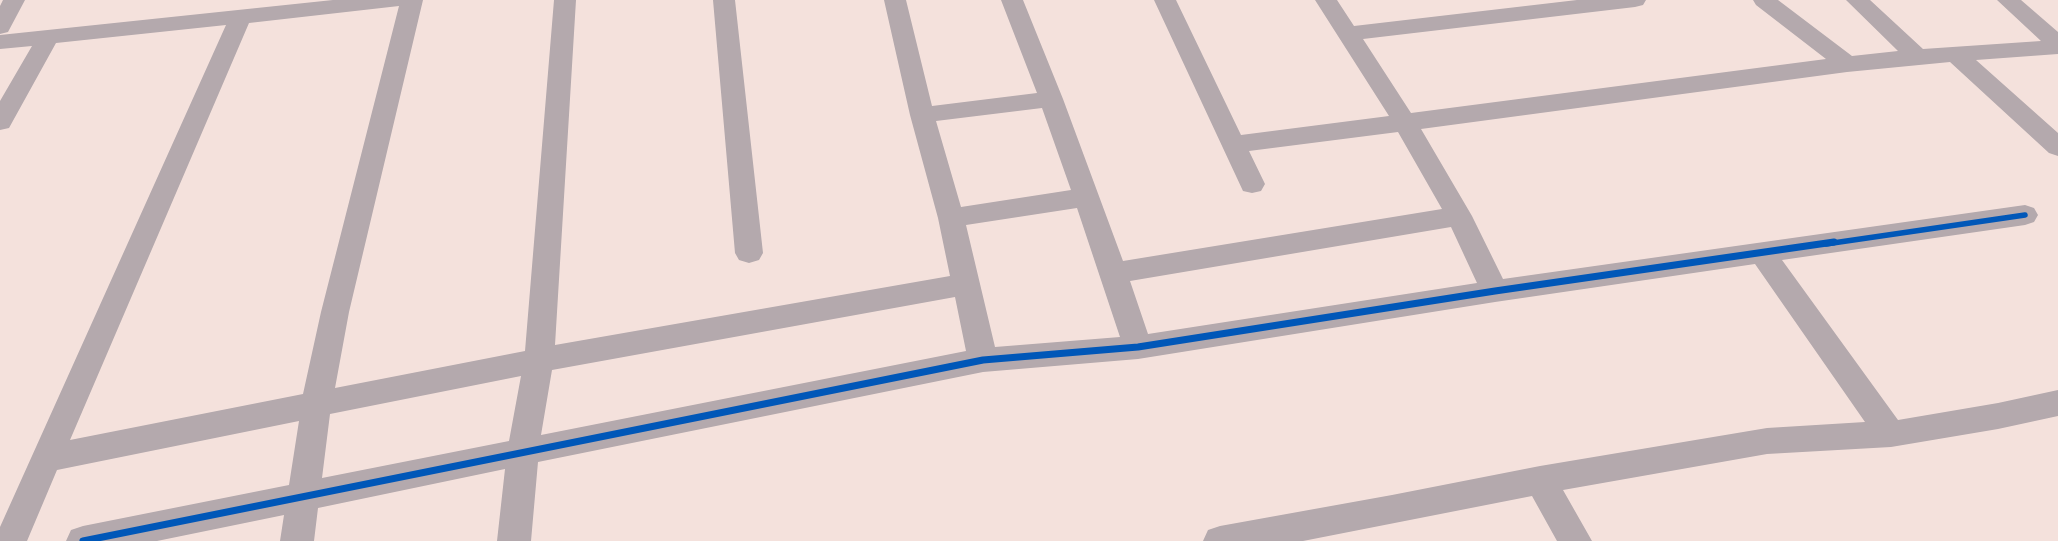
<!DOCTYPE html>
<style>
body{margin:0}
canvas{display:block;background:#f4e1dc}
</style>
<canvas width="2058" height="541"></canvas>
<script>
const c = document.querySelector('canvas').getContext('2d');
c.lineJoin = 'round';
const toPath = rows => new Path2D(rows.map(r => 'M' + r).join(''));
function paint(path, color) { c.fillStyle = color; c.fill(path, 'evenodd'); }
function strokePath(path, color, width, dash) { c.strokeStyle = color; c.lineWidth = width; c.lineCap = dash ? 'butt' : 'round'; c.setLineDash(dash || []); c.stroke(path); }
const minor = toPath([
 [3,0,25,0,8,32,0,34,0,6,3,0],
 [333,0,423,0,349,312,335,388,525,351,554,0,576,0,555,345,950,276,938,218,910,115,884,0,906,0,932,106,1037,93,1001,0,1023,0,1063,99,1123,261,1442,209,1398,132,1249,151,1265,184,1261,191,1252,193,1243,191,1154,0,1176,0,1241,135,1389,116,1315,0,1337,0,1354,26,1577,0,1646,0,1643,5,1635,7,1363,39,1411,113,1826,59,1756,5,1753,0,1778,0,1852,56,1898,51,1846,0,1870,0,1923,49,2041,41,1997,0,2021,0,2058,32,2058,54,1976,60,2058,133,2058,156,2049,153,1950,62,1847,72,1421,129,1472,216,1503,279,2025,205,2034,208,2038,215,2034,222,2025,225,1782,260,1898,420,1998,403,2058,390,2058,416,1998,429,1891,447,1767,454,1563,490,1592,541,1557,541,1532,496,1303,541,1203,541,1208,530,1220,526,1392,495,1540,466,1767,428,1865,422,1755,264,1495,302,1138,359,983,372,538,462,531,541,497,541,505,469,318,508,314,541,280,541,284,515,157,541,66,541,71,530,83,526,289,485,299,421,57,470,27,541,0,541,0,527,226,25,56,43,9,128,0,130,0,101,32,46,0,49,0,35,333,0],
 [399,6,321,312,303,394,70,440,249,23,399,6],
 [1042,108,1071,190,961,207,936,121,1042,108],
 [1077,208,1120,337,995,347,966,225,1077,208],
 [1451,227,1477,283,1148,334,1130,281,1451,227],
 [955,297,966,351,541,435,552,370,955,297],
 [521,376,509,441,322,478,330,414,521,376],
 [713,0,735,0,763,253,759,260,749,263,739,260,735,253,713,0]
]);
const cyclewayFar1 = toPath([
 [1826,244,2025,215]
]);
const cycleway = toPath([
 [83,541,983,360,1138,347,1495,291,1834,242]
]);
paint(minor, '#b4a9ad');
strokePath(cyclewayFar1, '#0057b8', 5.5);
strokePath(cycleway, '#0057b8', 7);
</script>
